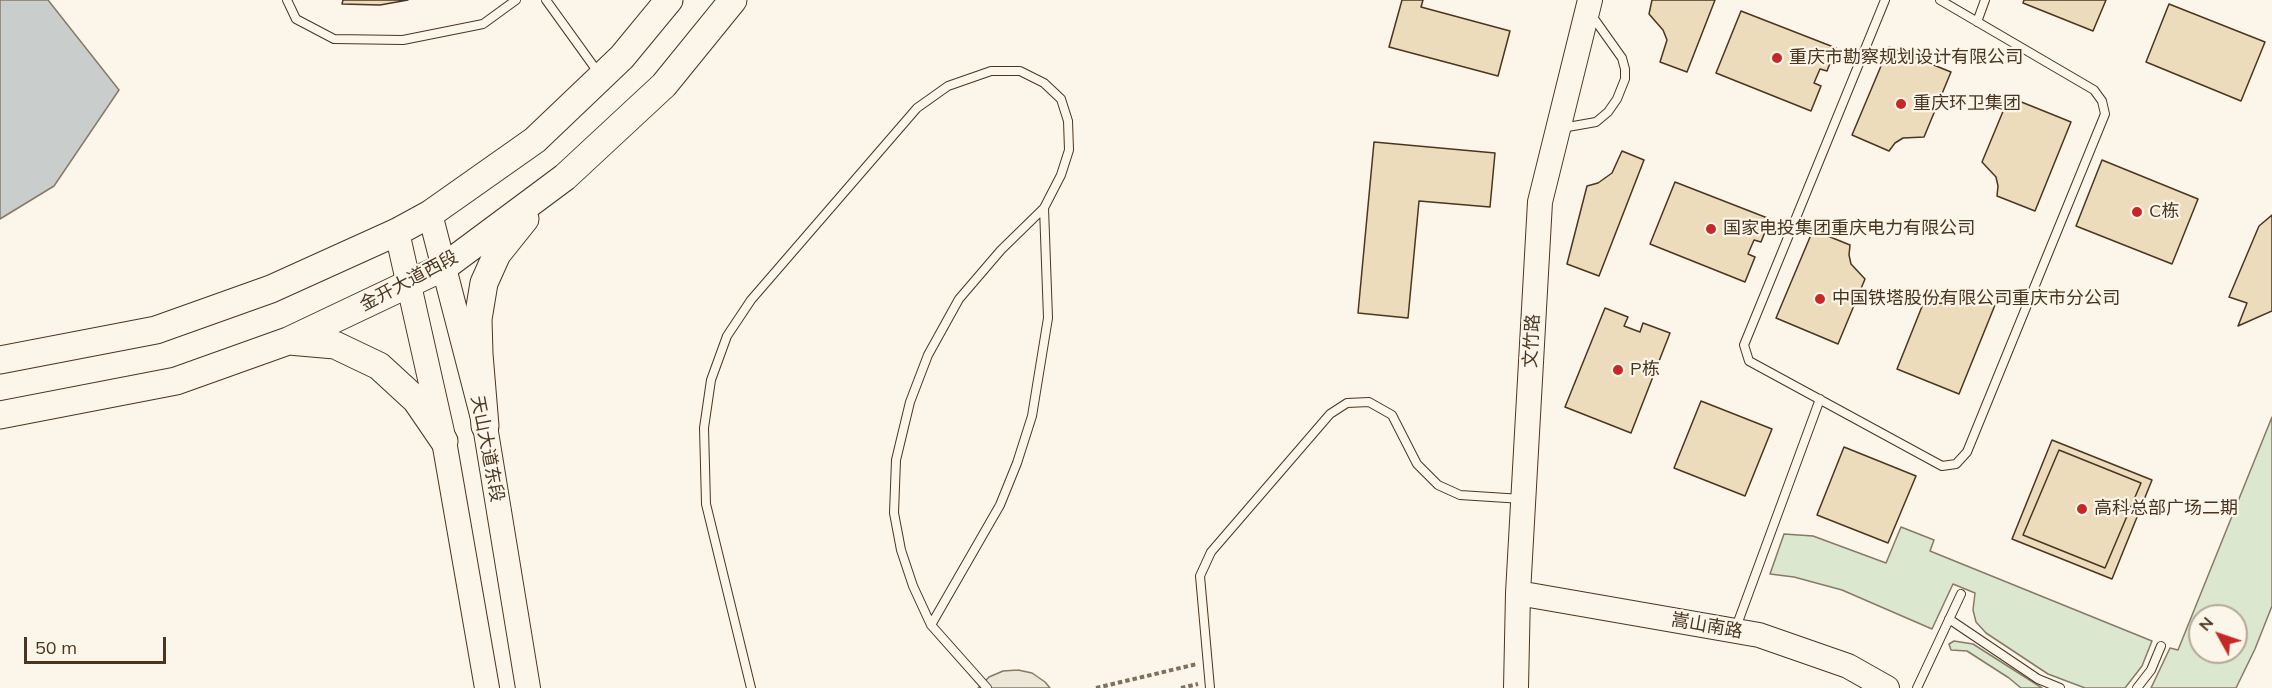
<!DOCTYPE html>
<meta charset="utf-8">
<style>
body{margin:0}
#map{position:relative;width:2272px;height:688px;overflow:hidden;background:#fbf6e9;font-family:Mulish,sans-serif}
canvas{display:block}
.north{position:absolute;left:2188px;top:604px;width:60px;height:60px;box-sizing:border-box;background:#fbf6e9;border:2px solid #b4a999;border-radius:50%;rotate:310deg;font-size:16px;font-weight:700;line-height:24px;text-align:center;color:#4a3520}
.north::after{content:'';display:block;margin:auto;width:21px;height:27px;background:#c62828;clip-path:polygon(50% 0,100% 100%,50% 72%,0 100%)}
.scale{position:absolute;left:24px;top:637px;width:142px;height:27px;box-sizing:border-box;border:3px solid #4a3520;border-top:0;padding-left:8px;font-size:18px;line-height:21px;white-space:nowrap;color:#4a3520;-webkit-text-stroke:4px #fbf6e9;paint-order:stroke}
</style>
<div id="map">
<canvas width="2272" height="688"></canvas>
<div class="north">N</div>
<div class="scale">50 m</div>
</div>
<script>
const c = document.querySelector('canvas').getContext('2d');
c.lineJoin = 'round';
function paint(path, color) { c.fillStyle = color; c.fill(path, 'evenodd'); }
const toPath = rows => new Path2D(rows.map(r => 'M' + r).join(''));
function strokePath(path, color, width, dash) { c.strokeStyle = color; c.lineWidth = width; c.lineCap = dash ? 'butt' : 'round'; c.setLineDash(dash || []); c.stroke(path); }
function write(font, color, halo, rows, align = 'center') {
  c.font = font + ' Mulish,"Noto Sans SC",sans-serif'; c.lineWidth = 4.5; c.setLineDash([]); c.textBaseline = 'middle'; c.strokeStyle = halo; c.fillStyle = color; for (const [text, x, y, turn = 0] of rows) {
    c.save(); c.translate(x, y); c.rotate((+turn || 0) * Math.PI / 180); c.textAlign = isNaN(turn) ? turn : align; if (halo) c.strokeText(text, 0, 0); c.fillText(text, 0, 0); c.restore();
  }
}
const green = toPath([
 [2272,417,2272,606,2255,649,2236,688,2151,688,2170,648,2178,650,2272,417],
 [2200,616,2236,616,2236,652,2200,652,2200,616],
 [1901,527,1934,540,1930,551,2152,641,2142,666,2125,688,2085,688,2048,674,1986,633,1976,622,1973,610,1975,593,1953,584,1932,629,1842,590,1794,577,1770,574,1784,534,1813,536,1886,563,1901,527],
 [1954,641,1973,644,2042,688,2021,688,2009,678,1967,651,1951,650,1949,644,1954,641]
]);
const parking = toPath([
 [1018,670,1032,673,1045,682,1050,688,978,688,989,677,1003,671,1018,670]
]);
const water = toPath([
 [0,0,48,0,119,90,54,186,0,219,0,0]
]);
const building = toPath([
 [343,0,408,0,380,5,342,4,343,0],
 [1402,0,1423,0,1421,7,1510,31,1498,76,1389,47,1402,0],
 [1652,0,1715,0,1687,72,1660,62,1667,40,1663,30,1649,14,1652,0],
 [2024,0,2106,0,2093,31,2023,3,2024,0],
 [2169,4,2265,42,2241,101,2146,62,2169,4],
 [1741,11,1836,48,1827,71,1820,69,1814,83,1821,86,1811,111,1716,73,1741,11],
 [1889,47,1951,72,1924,137,1903,138,1895,143,1889,151,1852,135,1889,47],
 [2009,97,2071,122,2035,211,1997,196,1998,186,1996,177,1982,162,2009,97],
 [1374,142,1495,153,1490,207,1419,201,1408,318,1358,313,1374,142],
 [1622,151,1644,160,1599,276,1567,264,1587,186,1598,183,1612,173,1622,151],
 [2102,160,2198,199,2172,264,2076,226,2102,160],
 [1675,182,1770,219,1761,242,1754,240,1748,254,1755,257,1745,282,1650,244,1675,182],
 [2272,215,2272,311,2238,326,2247,303,2229,297,2259,226,2272,215],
 [1813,230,1850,245,1849,255,1851,264,1865,279,1838,344,1776,318,1813,230],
 [1958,290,1995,305,1959,394,1897,369,1923,304,1944,303,1952,298,1958,290],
 [1605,308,1628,317,1624,326,1640,332,1643,323,1670,333,1631,433,1565,407,1605,308],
 [1701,401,1772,429,1745,496,1674,468,1701,401],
 [2052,440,2152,480,2112,579,2012,539,2052,440],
 [2059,450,2141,483,2105,568,2023,535,2059,450],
 [1844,447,1916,476,1888,543,1817,515,1844,447],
 [2059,450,2141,483,2105,568,2023,535,2059,450]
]);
const path = toPath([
 [1096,688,1197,664],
 [1181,688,1198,684]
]);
const lane = toPath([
 [287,0,296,19,334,39,403,40,483,24,516,0],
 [546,0,600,75],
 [1885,0,1744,345,1749,361,1942,466,1956,464,1967,452,2105,114,2102,101,2094,90,1940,0],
 [1977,22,1985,0],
 [1562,128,1596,122,1608,112,1617,99,1625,79,1625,69,1622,58,1590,13],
 [1949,619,2038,679,2060,688],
 [931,625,1000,505,1017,463,1032,416,1048,318,1044,208],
 [1735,630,1820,399],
 [751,688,706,504,704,428,711,380,727,336,751,300,917,108,948,86,991,71,1020,71,1044,83,1061,99,1068,121,1069,150,1061,175,1044,208,1001,250,959,299,928,355,910,402,896,460,894,513,901,550,913,586,931,625,987,688],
 [1210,688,1200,576,1211,552,1330,414,1347,403,1369,402,1392,415,1417,464,1438,485,1460,495,1522,499],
 [1917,688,1961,594],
 [2137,688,2151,670,2161,646]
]);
const secondary = toPath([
 [430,214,485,426,528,688],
 [397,232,444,441,487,688],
 [1518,593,1759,635,1848,666,1887,688],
 [1516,688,1518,593,1540,202,1590,0]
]);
const primary = toPath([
 [289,341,335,345,379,366,416,400,444,441],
 [0,360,156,330,271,289,397,232,430,214,535,140,622,57,669,0],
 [0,415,176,381,288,341,444,267,565,177,664,85,733,0],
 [485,426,479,354,478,319,484,283,497,254,525,219]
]);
const markers = [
 [1777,58,6,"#c62828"],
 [1901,104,6,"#c62828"],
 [2137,212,6,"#c62828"],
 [1711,229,6,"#c62828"],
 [1820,299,6,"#c62828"],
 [1618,370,6,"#c62828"],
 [2082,509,6,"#c62828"]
];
const poiNames = [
 ["重庆市勘察规划设计有限公司",1789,58],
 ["重庆环卫集团",1913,104],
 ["C栋",2149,212],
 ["国家电投集团重庆电力有限公司",1723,229],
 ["中国铁塔股份有限公司重庆市分公司",1832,299],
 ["P栋",1630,370],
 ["高科总部广场二期",2094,509]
];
const streetNames = [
 ["金开大道西段",409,281,-28],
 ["文竹路",1532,341,-87],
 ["天山大道东段",487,449,79],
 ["嵩山南路",1707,626,10]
];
paint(green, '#dce7d0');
strokePath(green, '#887966', 1.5);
paint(parking, '#ede7d9');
strokePath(parking, '#887966', 1.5);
paint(water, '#c9cecd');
strokePath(water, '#887966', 1.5);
paint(building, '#ecdcbc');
strokePath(building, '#4a3520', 1.5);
strokePath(lane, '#4a3520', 10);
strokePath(secondary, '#4a3520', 26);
strokePath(primary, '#4a3520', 29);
strokePath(path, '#7f6f5c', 4, [4.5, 3]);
strokePath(lane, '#fbf6e9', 8);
strokePath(secondary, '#fbf6e9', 24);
strokePath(primary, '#fbf6e9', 27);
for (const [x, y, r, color] of markers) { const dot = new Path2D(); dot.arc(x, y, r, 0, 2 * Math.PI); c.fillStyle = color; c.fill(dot); strokePath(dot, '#fbf6e9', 2); }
write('18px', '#4a3520', '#fbf6e9', poiNames, 'left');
write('18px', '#4a3520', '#fbf6e9', streetNames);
</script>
